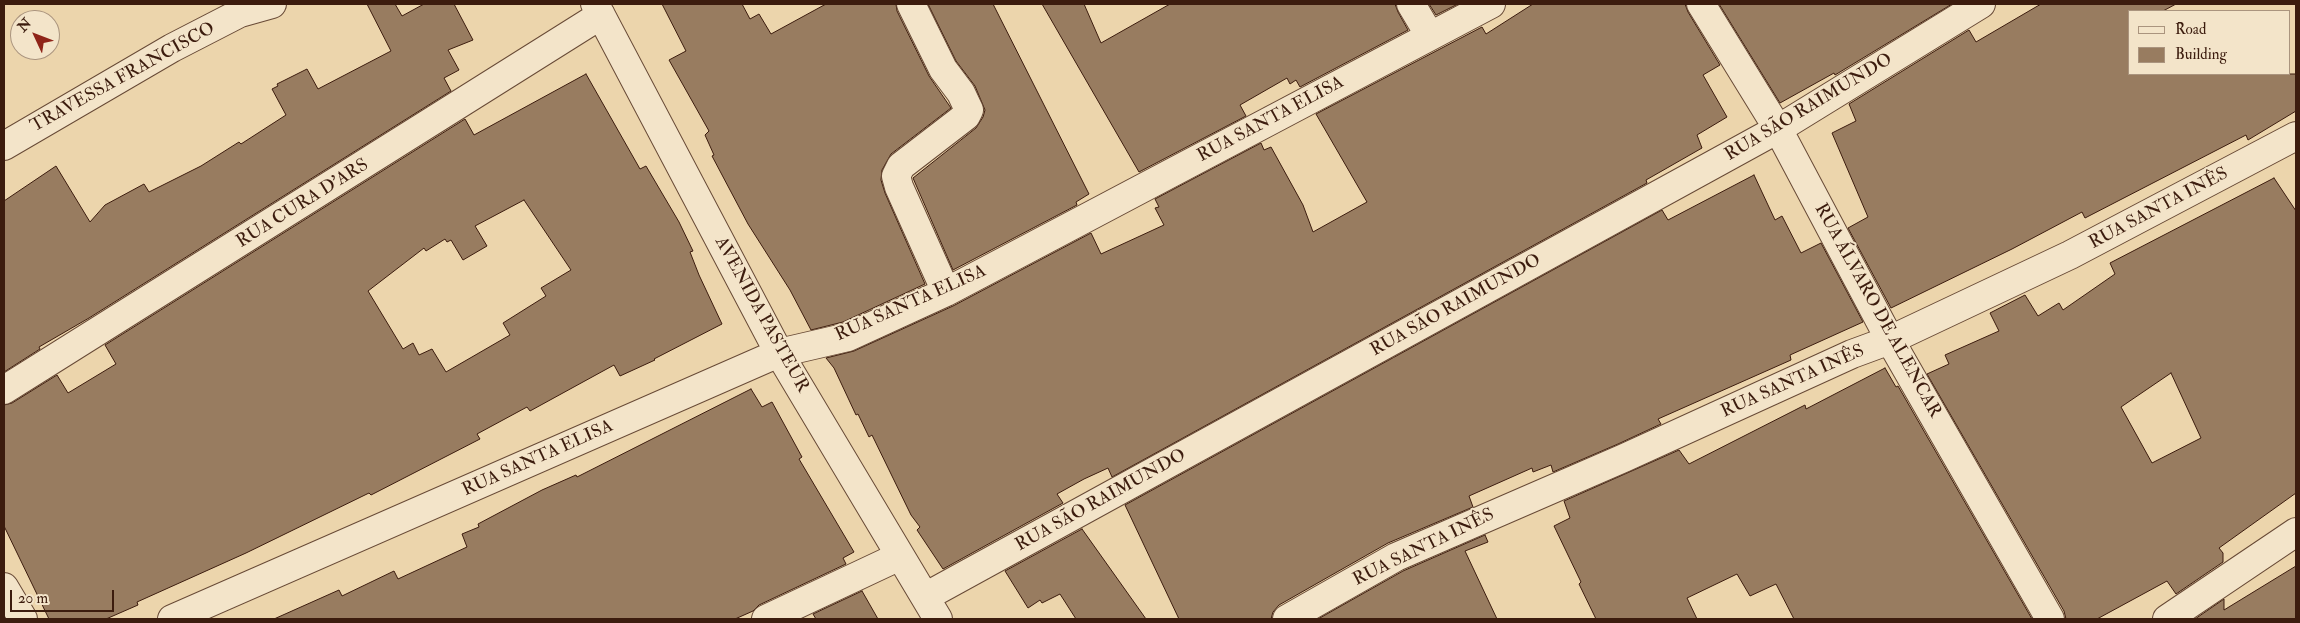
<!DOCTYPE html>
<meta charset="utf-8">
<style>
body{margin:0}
#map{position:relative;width:2300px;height:623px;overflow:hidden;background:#ecd5ac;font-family:"IM FELL Double Pica",serif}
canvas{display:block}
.frame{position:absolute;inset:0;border:5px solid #3c1c0e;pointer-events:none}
.legend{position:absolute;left:2128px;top:10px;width:162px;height:65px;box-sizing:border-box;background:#f3e4c9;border:1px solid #aa947e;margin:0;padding:6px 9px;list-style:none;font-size:15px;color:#3c1c0e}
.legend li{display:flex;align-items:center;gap:10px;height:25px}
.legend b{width:25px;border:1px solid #aa947e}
.north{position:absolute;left:10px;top:10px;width:50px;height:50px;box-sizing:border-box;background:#f3e4c9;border:1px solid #aa947e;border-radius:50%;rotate:313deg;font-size:14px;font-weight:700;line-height:20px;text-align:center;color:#3c1c0e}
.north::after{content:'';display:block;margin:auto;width:18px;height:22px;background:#8f2418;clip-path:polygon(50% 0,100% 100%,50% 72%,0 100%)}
.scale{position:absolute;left:10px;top:590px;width:104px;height:22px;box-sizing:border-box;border:2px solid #3c1c0e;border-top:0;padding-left:6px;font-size:15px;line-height:18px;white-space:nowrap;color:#3c1c0e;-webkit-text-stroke:4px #f3e4c9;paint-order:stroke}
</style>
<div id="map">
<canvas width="2300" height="623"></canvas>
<div class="frame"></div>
<ul class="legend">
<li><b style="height:6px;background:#f3e4c9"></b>Road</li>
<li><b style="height:14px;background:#987c60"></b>Building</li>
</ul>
<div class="north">N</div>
<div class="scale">20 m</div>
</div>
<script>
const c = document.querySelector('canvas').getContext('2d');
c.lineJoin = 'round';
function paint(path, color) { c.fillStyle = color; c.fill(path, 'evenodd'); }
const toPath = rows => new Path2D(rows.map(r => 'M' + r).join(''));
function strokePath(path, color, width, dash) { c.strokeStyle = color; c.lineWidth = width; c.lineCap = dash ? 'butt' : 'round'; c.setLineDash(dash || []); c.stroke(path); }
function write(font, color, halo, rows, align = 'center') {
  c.font = font + ' "IM FELL Double Pica",serif'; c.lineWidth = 4; c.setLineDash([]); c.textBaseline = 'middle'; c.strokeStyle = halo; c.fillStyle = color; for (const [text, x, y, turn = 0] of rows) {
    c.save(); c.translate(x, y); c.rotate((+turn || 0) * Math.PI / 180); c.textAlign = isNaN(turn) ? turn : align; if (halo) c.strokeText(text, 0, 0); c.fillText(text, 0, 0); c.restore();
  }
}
const building = toPath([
 [367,4,395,4,402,16,424,4,454,4,473,40,448,50,459,70,444,78,451,91,89,318,39,347,40,349,4,372,4,201,56,166,90,222,105,205,144,184,149,192,201,166,239,142,241,144,286,115,272,89,278,86,277,84,307,69,318,89,391,51,367,4],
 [662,4,742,4,750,19,759,14,771,34,826,4,896,4,897,11,929,76,951,108,891,154,882,170,881,180,885,193,925,284,843,322,811,330,790,290,748,224,712,156,714,155,705,135,709,131,669,60,686,51,662,4],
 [928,4,993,4,1089,194,1076,202,1077,205,953,270,913,178,976,128,983,117,985,110,975,86,956,61,928,4],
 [1042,4,1084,4,1101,43,1170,4,1395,4,1398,12,1408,30,1300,87,1296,80,1290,84,1287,78,1240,105,1246,116,1139,172,1042,4],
 [1429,4,1458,4,1436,15,1429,4],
 [1533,4,1685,4,1688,12,1720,65,1703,75,1727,117,1697,135,1702,148,1646,180,1647,183,1112,477,1108,468,1084,479,1057,494,1063,503,943,569,917,530,920,527,911,515,872,435,869,437,858,414,856,415,834,368,826,358,854,351,953,306,1091,233,1101,254,1164,225,1155,208,1159,207,1155,199,1261,143,1264,150,1271,147,1303,205,1313,232,1367,202,1316,114,1482,27,1486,34,1533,4],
 [1719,4,1952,4,1835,75,1834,73,1780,103,1719,4],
 [2041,4,2176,4,2163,11,2129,11,2129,74,2296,74,2296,111,2248,140,2246,135,2085,218,2082,212,2012,249,1891,308,1848,228,1868,217,1832,133,1856,121,1849,104,1969,30,1976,42,2041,4],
 [586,74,640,169,646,166,679,222,693,251,690,252,699,275,722,324,654,359,655,360,620,376,614,365,530,411,527,407,477,434,480,439,371,495,369,493,246,553,137,602,138,605,106,619,49,619,4,526,4,405,12,403,57,375,68,393,116,364,105,345,465,119,474,135,586,74],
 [524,200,571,270,541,288,546,296,503,323,510,335,446,372,432,349,419,355,413,343,403,349,368,291,424,248,426,251,445,239,447,242,451,240,463,260,487,246,475,226,524,200],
 [1754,175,1775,220,1782,216,1801,253,1821,243,1863,322,1790,355,1791,360,1658,419,1661,424,1618,444,1553,472,1551,465,1533,472,1532,468,1469,496,1473,507,1388,543,1279,605,1273,612,1271,619,1179,619,1125,505,1662,210,1668,220,1754,175],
 [2274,178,2296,211,2296,493,2219,548,2223,553,2223,562,2176,594,2167,581,2097,619,2066,619,2064,611,1927,374,1949,364,1945,355,1999,331,1990,313,2025,295,2038,316,2059,303,2063,310,2115,274,2110,263,2274,178],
 [2171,373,2201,438,2152,463,2121,407,2171,373],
 [1885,368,1896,387,1898,386,2032,619,1794,619,1776,584,1750,596,1737,574,1687,598,1697,619,1596,619,1579,584,1581,582,1554,526,1570,518,1564,501,1679,450,1689,464,1805,405,1806,409,1885,368],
 [751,389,762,407,772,402,802,457,799,459,854,552,843,558,846,564,759,605,753,611,735,619,274,619,339,590,342,596,394,571,398,579,467,547,462,534,479,527,478,524,542,490,576,475,577,477,751,389],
 [1082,529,1146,619,1076,619,1060,594,1042,603,1040,600,1028,608,1005,571,1082,529],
 [1485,535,1488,542,1465,551,1497,619,1318,619,1403,571,1485,535],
 [2296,566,2296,619,2195,619,2224,599,2224,610,2296,566],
 [862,591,878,619,816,619,813,614,862,591]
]);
const minor = toPath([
 [595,4,779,353,938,619],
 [911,4,943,69,961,93,969,110,966,116,901,166,896,176,899,187,946,292],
 [1411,4,1430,36],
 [1701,4,1778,129,1890,340,2050,619],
 [4,146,172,48,240,13,272,4],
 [4,390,601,15],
 [4,587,23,619],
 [925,597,1778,129,1981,4],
 [172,619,779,353,848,337,946,292,1491,4],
 [766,619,900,556],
 [1287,619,1396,557,1624,458,1852,354,1890,340,2070,255,2296,136],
 [2167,619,2296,532]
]);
const streetNames = [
 ["TRAVESSA FRANCISCO",123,78,-29],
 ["RUA SÃO RAIMUNDO",1809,108,-31],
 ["RUA SANTA ELISA",1271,120,-28],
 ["RUA CURA D'ARS",303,204,-32],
 ["RUA SANTA INÊS",2159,209,-28],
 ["RUA SANTA ELISA",911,304,-24],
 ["RUA SÃO RAIMUNDO",1456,306,-29],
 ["RUA ÁLVARO DE ALENCAR",1877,311,61],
 ["AVENIDA PASTEUR",761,315,61],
 ["RUA SANTA INÊS",1793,382,-24],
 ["RUA SANTA ELISA",538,459,-24],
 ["RUA SÃO RAIMUNDO",1101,501,-29],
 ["RUA SANTA INÊS",1424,548,-26]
];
paint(building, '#987c60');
strokePath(building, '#3c1c0e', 1);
strokePath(minor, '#684a36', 30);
strokePath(minor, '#f3e4c9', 28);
write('18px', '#3c1c0e', '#f3e4c9', streetNames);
</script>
